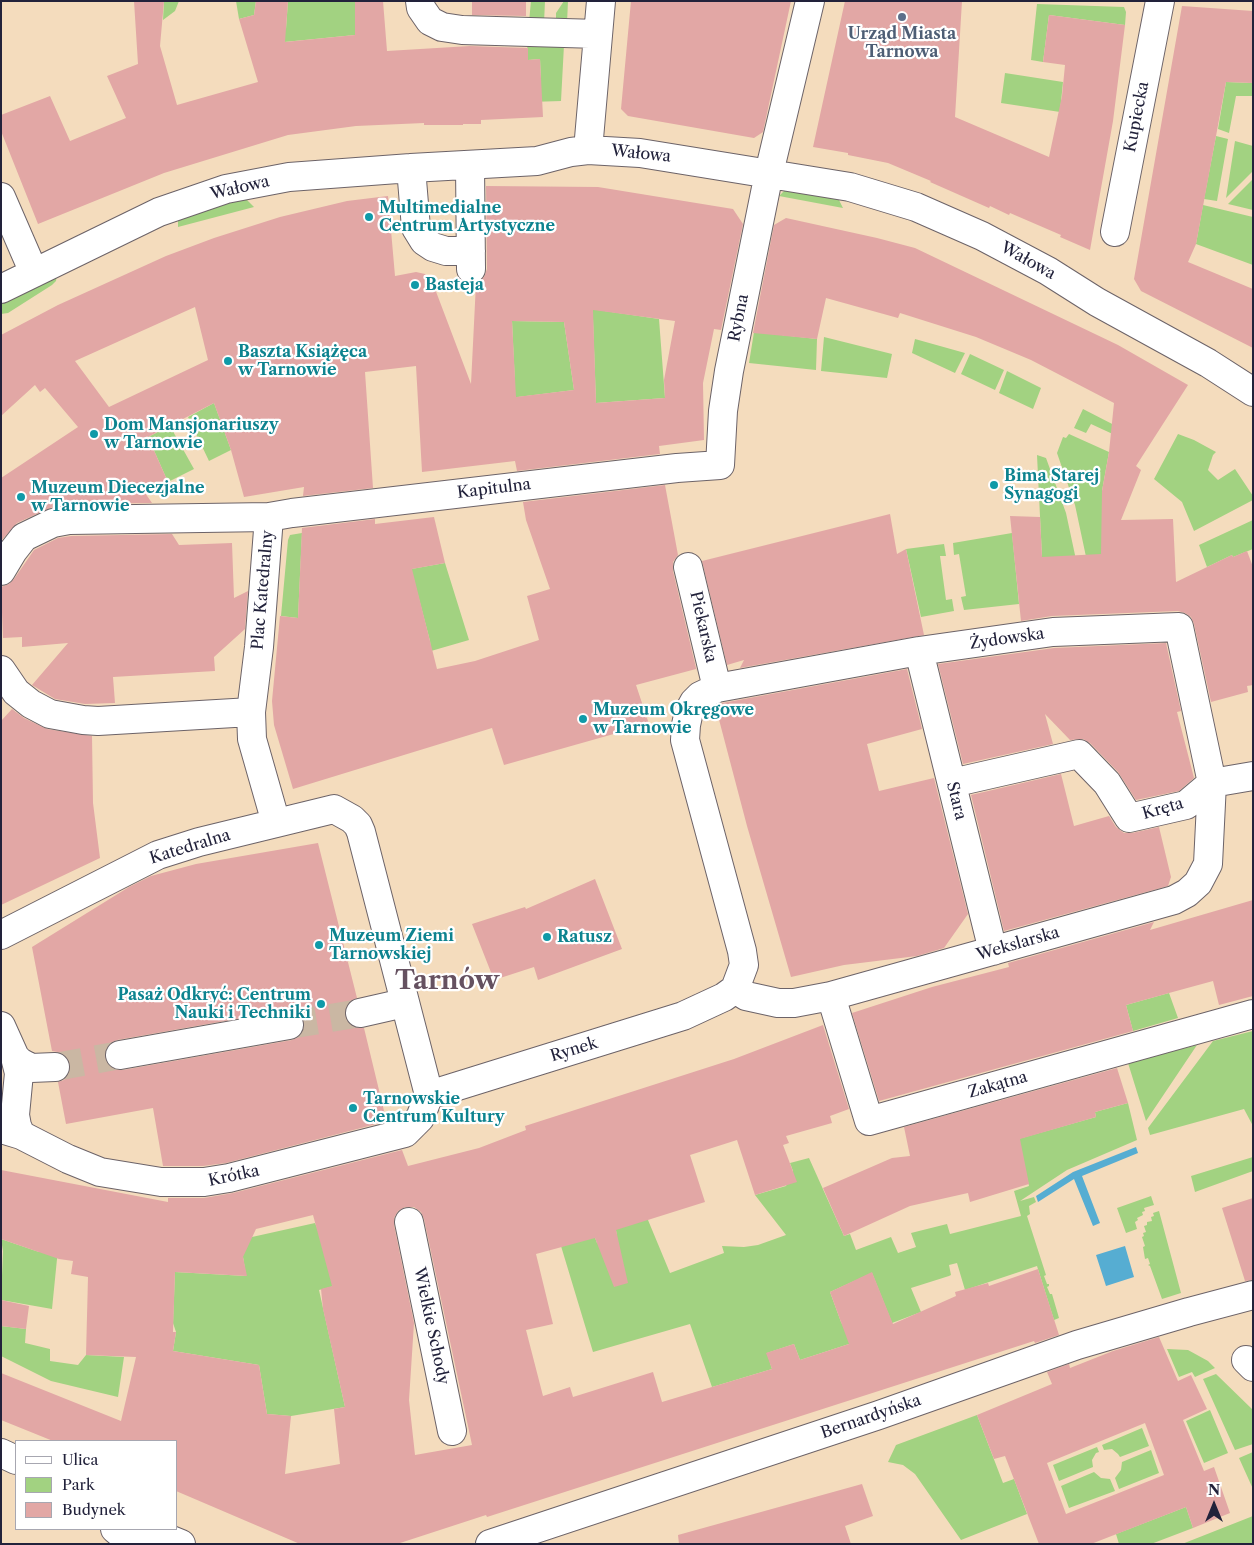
<!DOCTYPE html>
<meta charset="utf-8">
<style>
body{margin:0}
#map{position:relative;width:1254px;height:1545px;overflow:hidden;background:#f4dcbd;font-family:"Libre Caslon Text",serif}
canvas{display:block}
.frame{position:absolute;inset:0;border:2px solid #22223b;pointer-events:none}
.legend{position:absolute;left:15px;top:1440px;width:162px;height:90px;box-sizing:border-box;background:#fff;border:1px solid #a7a7b1;margin:0;padding:6px 9px;list-style:none;font-size:15px;color:#22223b}
.legend li{display:flex;align-items:center;gap:10px;height:25px}
.legend b{width:25px;border:1px solid #a7a7b1}
.north{position:absolute;left:1189px;top:1480px;width:50px;height:50px;-webkit-text-stroke:4px #fff;paint-order:stroke;rotate:0deg;font-size:14px;font-weight:700;line-height:20px;text-align:center;color:#22223b}
.north::after{content:'';display:block;margin:auto;width:18px;height:22px;background:#22223b;clip-path:polygon(50% 0,100% 100%,50% 72%,0 100%)}
</style>
<div id="map">
<canvas width="1254" height="1545"></canvas>
<div class="frame"></div>
<ul class="legend">
<li><b style="height:6px;background:#fff"></b>Ulica</li>
<li><b style="height:14px;background:#a2d281"></b>Park</li>
<li><b style="height:14px;background:#e2a7a5"></b>Budynek</li>
</ul>
<div class="north">N</div>
</div>
<script>
const c = document.querySelector('canvas').getContext('2d');
c.lineJoin = 'round';
function paint(path, color) { c.fillStyle = color; c.fill(path, 'evenodd'); }
const toPath = rows => new Path2D(rows.map(r => 'M' + r).join(''));
function strokePath(path, color, width, dash) { c.strokeStyle = color; c.lineWidth = width; c.lineCap = dash ? 'butt' : 'round'; c.setLineDash(dash || []); c.stroke(path); }
function write(font, color, halo, rows, align = 'center') {
  c.font = font + ' "Libre Caslon Text",serif'; c.lineWidth = 4.5; c.setLineDash([]); c.textBaseline = 'middle'; c.strokeStyle = halo; c.fillStyle = color; for (const [text, x, y, turn = 0] of rows) {
    c.save(); c.translate(x, y); c.rotate((+turn || 0) * Math.PI / 180); c.textAlign = isNaN(turn) ? turn : align; if (halo) c.strokeText(text, 0, 0); c.fillText(text, 0, 0); c.restore();
  }
}
const green = toPath([
 [164,1,179,1,175,11,163,20],
 [236,1,256,1,254,15,239,19],
 [288,1,355,1,355,35,274,43,270,29,286,29],
 [531,1,545,1,544,23,529,22],
 [564,1,568,1,567,23,558,22,556,19,556,13],
 [1037,4,1124,7,1126,12,1125,25,1049,15,1043,62,1031,60],
 [527,43,564,45,561,101,530,102,541,81,540,59,528,60],
 [1005,73,1063,82,1060,112,1001,103],
 [1226,82,1253,83,1253,96,1236,96,1229,133,1218,129],
 [1216,136,1228,139,1217,201,1204,199],
 [1235,141,1253,146,1253,171,1226,198],
 [1253,179,1253,210,1228,204],
 [786,189,838,198,843,208,779,196],
 [246,199,254,207,178,227,178,220,187,211],
 [1203,205,1253,217,1253,265,1196,244],
 [57,274,56,281,52,285,8,313,1,314,1,298],
 [591,309,659,319,665,398,596,403,593,319],
 [512,321,564,322,574,390,502,399,515,384],
 [754,332,817,339,816,370,749,363],
 [824,337,892,354,887,378,821,371],
 [915,339,965,353,955,373,912,353],
 [970,354,1004,370,995,390,961,374],
 [1007,371,1041,388,1033,409,999,393],
 [214,403,231,450,209,461,188,417],
 [1083,409,1120,428,1117,436,1091,424,1086,433,1074,428],
 [170,426,194,469,168,482,148,437],
 [1069,434,1109,452,1102,491,1102,516,1104,554,1095,599,1075,505,1057,453,1063,437,1066,438],
 [1178,434,1194,440,1216,452,1213,455,1208,470,1218,480,1235,469,1253,496,1253,500,1194,531,1182,502,1154,479],
 [1037,455,1046,458,1066,513,1081,583,1042,557],
 [1253,520,1253,549,1233,557,1232,555,1207,567,1199,545],
 [302,533,298,618,281,616,288,540,290,535],
 [1012,533,1019,604,964,610,961,597,966,596,959,554,954,555,953,543],
 [944,544,946,556,940,556,946,600,952,599,954,611,921,617,906,549],
 [445,563,469,640,431,651,430,641,414,580,400,571],
 [1169,993,1178,1018,1133,1031,1126,1005],
 [1253,1031,1253,1126,1244,1109,1150,1135,1148,1128,1213,1041],
 [1197,1045,1146,1121,1128,1063],
 [1128,1103,1137,1140,1067,1170,1020,1201,1034,1197,1036,1202,1029,1206,1030,1214,1027,1216,1046,1275,1044,1276,1047,1284,1049,1284,1049,1286,1047,1287,1050,1294,1052,1294,1059,1318,1054,1320,1037,1266,965,1290,957,1263,949,1265,951,1275,949,1276,911,1288,921,1312,892,1323,872,1273,830,1292,841,1322,852,1343,800,1360,794,1344,767,1353,772,1369,712,1387,690,1324,593,1352,561,1246,594,1235,597,1243,617,1236,614,1219,648,1220,670,1273,724,1253,722,1246,744,1247,758,1245,786,1235,755,1195,786,1186,793,1171,790,1163,809,1158,844,1236,850,1234,856,1250,891,1237,898,1253,916,1247,911,1233,947,1224,950,1234,1021,1216,1014,1191,1029,1186,1018,1139,1096,1117,1095,1112],
 [1253,1157,1253,1171,1195,1192,1191,1176],
 [1151,1196,1154,1205,1144,1208,1145,1211,1142,1212,1143,1215,1137,1218,1138,1220,1135,1222,1137,1229,1126,1233,1117,1208],
 [1159,1211,1181,1293,1162,1299,1150,1266,1148,1265,1150,1264,1148,1258,1145,1259,1143,1247,1145,1246,1142,1237,1144,1236,1143,1233,1146,1232,1144,1226,1147,1225,1147,1222,1152,1221,1151,1217,1154,1216,1153,1213],
 [315,1223,342,1284,319,1290,345,1407,291,1416,267,1414,259,1365,173,1351,176,1332,173,1323,175,1272,246,1276,240,1238,252,1237],
 [1,1239,39,1252,58,1249,52,1309,1,1300,3,1251],
 [1,1326,26,1329,25,1343,50,1349,50,1361,78,1365,86,1355,124,1357,118,1397,51,1381,1,1356],
 [1167,1349,1188,1350,1208,1361,1215,1368,1195,1377,1192,1372,1179,1377],
 [1216,1374,1253,1410,1253,1444,1235,1450,1203,1379],
 [1210,1410,1228,1453,1204,1463,1186,1421],
 [977,1415,1003,1483,1014,1479,1027,1514,961,1540,915,1474,903,1465,888,1462,896,1445],
 [1142,1428,1149,1446,1120,1457,1118,1454,1112,1449,1104,1450,1102,1445],
 [1097,1447,1099,1452,1096,1453,1092,1460,1093,1467,1059,1481,1053,1465],
 [1151,1450,1159,1473,1119,1489,1115,1478,1121,1470,1122,1462],
 [1253,1452,1253,1489,1239,1458],
 [1094,1472,1101,1478,1110,1479,1115,1491,1069,1508,1061,1486],
 [1186,1507,1193,1528,1151,1544,1119,1544,1116,1534],
 [1253,1516,1253,1544,1182,1544]
]);
const water = toPath([
 [1136,1147,1138,1153,1082,1176,1100,1223,1093,1226,1074,1179,1038,1202,1036,1196,1073,1172],
 [1125,1246,1134,1277,1106,1286,1096,1255]
]);
const building = toPath([
 [134,1,164,1,160,46,177,105,258,82,239,19,254,15,256,1,288,1,285,42,355,35,355,1,383,1,387,51,470,46,528,48,528,60,540,59,543,117,481,120,481,124,463,124,463,125,424,125,424,123,356,126,288,135,164,173,38,224,1,131,1,115,50,96,70,141,126,118,107,76,138,64],
 [472,1,526,1,526,16,472,15],
 [631,1,791,1,763,132,754,138,628,116,621,109],
 [845,1,962,1,955,117,1049,157,1062,96,1065,65,1043,62,1049,15,1125,25,1113,121,1090,250,1060,237,1061,235,1010,213,1009,215,990,206,989,208,930,182,931,181,888,163,848,155,848,153,813,147],
 [1182,6,1253,11,1253,83,1226,82,1196,244,1188,262,1253,289,1253,348,1141,291,1134,279],
 [486,186,598,187,733,209,743,224,721,330,714,329,703,383,704,440,659,446,660,454,517,471,515,461,422,472,416,366,365,372,373,488,303,496,304,487,244,497,231,450,214,403,148,437,168,482,143,490,152,503,69,504,50,508,17,523,1,541,1,478,78,427,45,388,40,392,35,385,1,416,1,335,58,305,166,256,214,238,280,217,347,201,388,196,395,276,416,272,425,274,432,281,471,384,476,283,484,277,487,269],
 [195,307,208,360,109,407,75,361],
 [593,310,675,321,664,380,665,398,596,403],
 [512,321,564,322,574,390,516,397],
 [786,218,877,238,915,248,1118,345,1188,385,1136,466,1141,470,1121,520,1173,519,1176,582,1232,555,1233,557,1247,551,1253,567,1253,685,1247,686,1248,692,1211,702,1194,624,1191,617,1185,613,1178,611,1052,616,1021,621,1010,516,1040,517,1042,557,1101,554,1102,491,1109,452,1114,403,1031,360,976,337,900,313,898,318,826,298,817,339,753,333,774,225],
 [665,485,678,555,673,562,673,571,697,672,696,669,636,685,649,724,504,765,492,728,293,789,274,725,272,701,280,616,298,618,302,528,375,519,375,524,434,517,445,563,412,569,437,669,475,661,539,640,527,596,550,589,526,520,523,502],
 [890,514,897,554,906,549,924,635,740,668,744,660,727,665,702,561],
 [172,534,179,545,232,543,234,598,248,591,245,629,214,657,215,671,113,677,115,703,85,704,55,699,32,685,68,643,22,647,22,637,3,638,1,587,9,584,14,579,34,550,58,538,71,536],
 [1166,643,1181,711,1177,712,1194,778,1179,791,1136,800,1118,772,1090,743,1083,739,1070,740,1045,714,1053,744,963,764,938,664,1054,648],
 [907,669,922,729,867,744,879,791,934,778,968,914,944,948,917,956,844,965,791,977,747,826,717,712,722,703],
 [12,709,24,718,47,729,92,736,93,803,100,858,1,905,1,721],
 [1061,774,1074,826,1109,816,1116,827,1124,833,1132,833,1159,827,1171,877,1168,886,1004,931,971,795],
 [318,843,357,998,349,1002,345,1009,345,1017,348,1023,355,1028,364,1028,385,1115,390,1114,392,1120,226,1163,203,1166,163,1166,153,1108,66,1124,58,1082,64,1080,69,1075,71,1066,68,1059,63,1053,52,1051,32,947,129,887,151,876,196,864],
 [287,1010,294,1010,301,1015,304,1023,304,1030,299,1037,292,1040,123,1070,114,1069,108,1065,105,1058,106,1049,110,1043,117,1040],
 [595,879,622,949,538,980,534,967,494,980,472,924,525,907,526,909],
 [1253,900,1253,996,1219,1005,1213,981,1169,993,1126,1005,1133,1031,879,1101,852,1013,932,987,1009,967,1008,963,1154,922,1150,930],
 [823,1025,849,1109,830,1116,832,1123,786,1136,789,1143,783,1145,797,1182,755,1195,737,1140,690,1155,705,1202,616,1230,628,1283,614,1287,595,1238,536,1254,553,1324,526,1330,543,1396,570,1387,573,1397,653,1372,662,1402,772,1369,766,1353,794,1344,800,1360,849,1344,830,1292,872,1272,893,1324,956,1296,955,1292,988,1283,989,1286,1038,1269,1059,1335,1035,1343,1034,1341,487,1517,486,1515,397,1544,300,1544,176,1491,176,1441,53,1441,1,1420,1,1373,121,1421,136,1357,86,1355,88,1277,71,1274,73,1261,59,1259,1,1239,1,1170,168,1202,168,1198,204,1198,233,1193,402,1150,408,1166,479,1148,526,1130,525,1126,734,1059],
 [405,1207,414,1207,421,1212,424,1219,472,1445,415,1455,409,1400,414,1323,394,1225,394,1218,398,1211],
 [313,1215,332,1286,321,1289,323,1309,345,1407,334,1409,340,1464,285,1474,291,1416,267,1414,259,1365,173,1351,176,1332,173,1332,175,1272,247,1276,243,1257,256,1229],
 [1117,1068,1128,1103,1095,1112,1096,1117,1020,1139,1029,1184,970,1202,968,1193,910,1206,844,1236,823,1188,892,1158,910,1156,904,1127],
 [1253,1198,1253,1280,1245,1281,1222,1208],
 [1,1300,29,1306,26,1329,1,1326],
 [1159,1337,1178,1381,1191,1375,1207,1409,1183,1420,1204,1471,1214,1467,1230,1513,1193,1528,1186,1507,1091,1544,1039,1544,1005,1456,994,1459,977,1415,1052,1384,1047,1372,1069,1364,1070,1368,1113,1351],
 [1145,1423,1164,1475,1066,1514,1047,1463],
 [862,1484,873,1516,845,1526,851,1544,679,1544,678,1535]
]);
const minorTunnel = toPath([
 [289,1025,360,1013],
 [55,1067,120,1055]
]);
const minor = toPath([
 [420,1,421,8,430,21,442,27,462,30,598,34],
 [588,150,601,1],
 [470,165,471,269],
 [411,168,416,228,424,241,433,247,446,251,471,251],
 [1,197,34,273],
 [1115,232,1160,1],
 [1,289,159,212,226,189,289,177,411,168,537,161,571,152,588,150,640,153,850,187,916,207,982,236,1048,271,1097,302,1208,363,1253,392],
 [269,517,259,647,251,712,252,739,276,823],
 [688,567,717,688],
 [1,571,13,551,24,537,53,523,69,520,269,517,292,513,677,468,720,465,723,411,729,371,769,173,810,1],
 [919,651,993,951],
 [1,670,16,692,31,704,50,714,83,720,98,721,251,712],
 [952,783,1079,754,1107,783,1129,818,1186,805,1212,783,1253,776],
 [1,935,158,855,199,842,334,809,352,819,358,825,361,832,429,1095],
 [831,996,869,1121,1253,1014],
 [360,1013,404,1003],
 [1,1026,15,1057,19,1073,15,1115,17,1126,21,1135],
 [120,1055,289,1025],
 [15,1057,20,1062,31,1068,55,1067],
 [429,1095,683,1016,724,997,735,989,744,965,742,951,685,740,686,725,689,711,694,702,700,696,717,688,919,651,1053,632,1179,627,1212,783,1208,864,1198,883,1187,893,1174,900,831,996,794,1003,778,1003,746,996,735,989],
 [1,1129,21,1135,68,1159,100,1172,161,1182,204,1182,229,1178,405,1133,420,1118,429,1095],
 [409,1222,452,1431],
 [1246,1360,1253,1367],
 [1,1453,16,1460],
 [115,1529,133,1544],
 [144,1529,181,1544],
 [490,1544,879,1415,1077,1345,1189,1312,1253,1295]
]);
const markers = [
 [902,17,5,"#5c6f8a"],
 [369,217,5,"#0f9aa8"],
 [415,285,5,"#0f9aa8"],
 [228,361,5,"#0f9aa8"],
 [94,434,5,"#0f9aa8"],
 [994,485,5,"#0f9aa8"],
 [21,497,5,"#0f9aa8"],
 [583,719,5,"#0f9aa8"],
 [547,937,5,"#0f9aa8"],
 [319,945,5,"#0f9aa8"],
 [321,1004,5,"#0f9aa8"],
 [353,1108,5,"#0f9aa8"]
];
const serviceNames = [
 ["Urząd Miasta",902,34],
 ["Tarnowa",902,52]
];
const streetNames = [
 ["Kupiecka",1137,117,-79],
 ["Wałowa",641,154,6],
 ["Wałowa",240,188,-13],
 ["Wałowa",1028,261,29],
 ["Rybna",739,318,-79],
 ["Kapitulna",494,489,-7],
 ["Plac Katedralny",263,590,-85],
 ["Piekarska",703,627,77],
 ["Żydowska",1007,639,-8],
 ["Stara",956,801,76],
 ["Kręta",1163,809,-16],
 ["Katedralna",190,847,-17],
 ["Wekslarska",1018,944,-16],
 ["Rynek",574,1050,-17],
 ["Zakątna",998,1085,-16],
 ["Krótka",234,1176,-12],
 ["Wielkie Schody",431,1326,78],
 ["Bernardyńska",871,1417,-19]
];
const cultureNames = [
 ["Multimedialne",379,208],
 ["Centrum Artystyczne",379,226],
 ["Basteja",425,285],
 ["Baszta Książęca",238,352],
 ["w Tarnowie",238,370],
 ["Dom Mansjonariuszy",104,425],
 ["w Tarnowie",104,443],
 ["Bima Starej",1004,476],
 ["Synagogi",1004,494],
 ["Muzeum Diecezjalne",31,488],
 ["w Tarnowie",31,506],
 ["Muzeum Okręgowe",593,710],
 ["w Tarnowie",593,728],
 ["Muzeum Ziemi",329,936],
 ["Tarnowskiej",329,954],
 ["Ratusz",557,937],
 ["Pasaż Odkryć: Centrum",311,995,"right"],
 ["Nauki i Techniki",311,1013,"right"],
 ["Tarnowskie",363,1099],
 ["Centrum Kultury",363,1117]
];
const townNames = [
 ["Tarnów",447,981]
];
paint(green, '#a2d281');
paint(water, '#56add2');
paint(building, '#e2a7a5');
strokePath(minorTunnel, '#cab7a3', 28, [28, 14]);
strokePath(minor, '#6c6368', 30);
strokePath(minor, '#fff', 28);
for (const [x, y, r, color] of markers) { const dot = new Path2D(); dot.arc(x, y, r, 0, 2 * Math.PI); c.fillStyle = color; c.fill(dot); strokePath(dot, '#fff', 2); }
write('bold 16px', '#4e5e75', '#fff', serviceNames);
write('16px', '#22223b', '#fff', streetNames);
write('bold 16px', '#0d838f', '#fff', cultureNames, 'left');
write('bold 26px', '#655160', '#fff', townNames);
</script>
